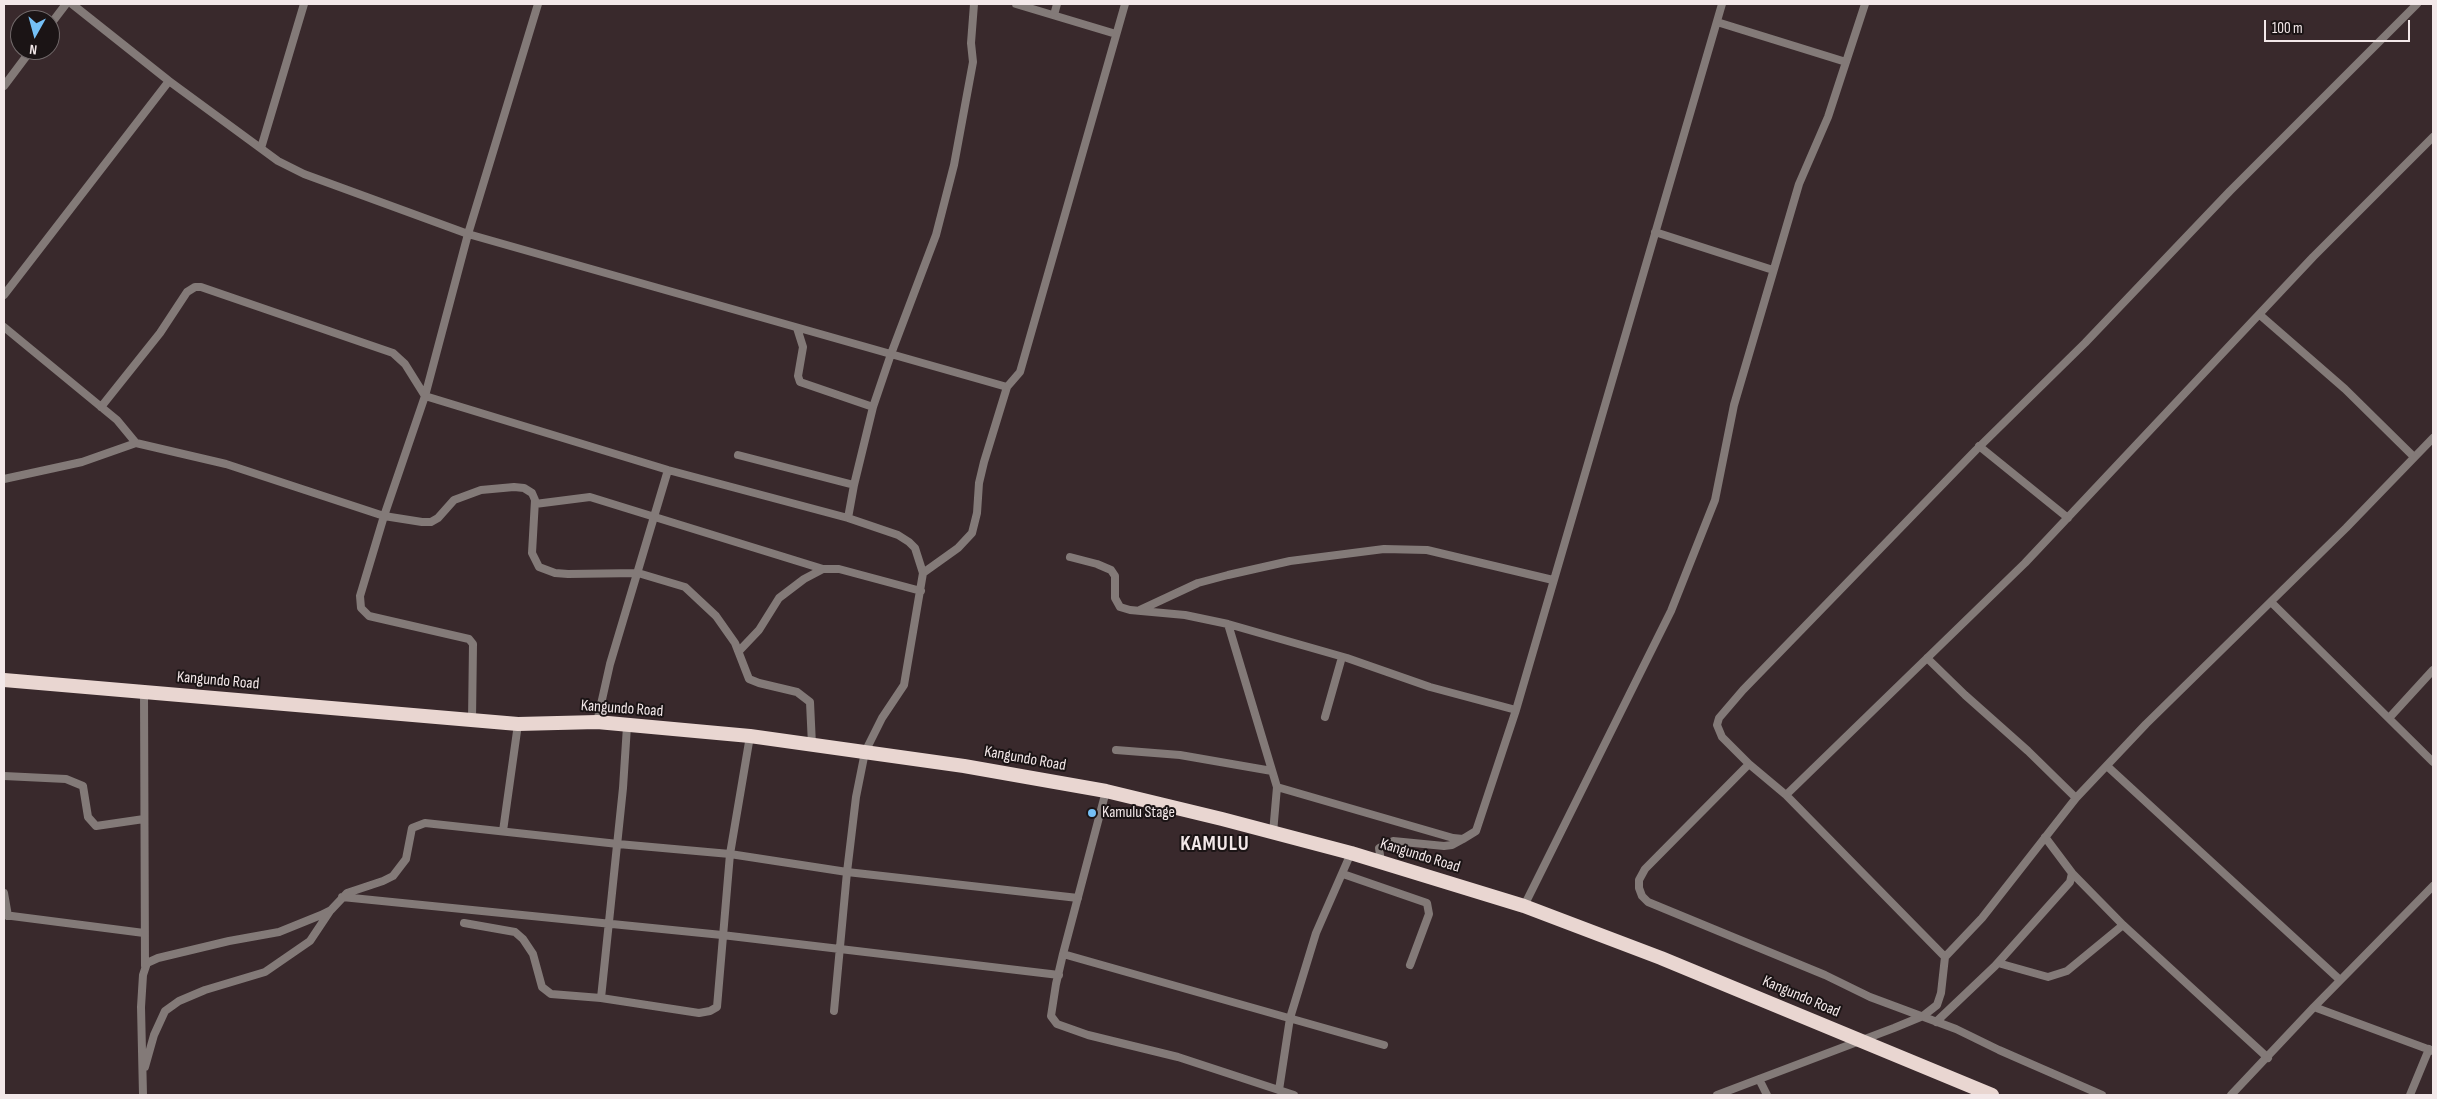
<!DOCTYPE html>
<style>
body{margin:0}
#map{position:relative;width:2437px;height:1099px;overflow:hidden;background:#39292c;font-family:"Sofia Sans Condensed",sans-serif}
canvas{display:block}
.frame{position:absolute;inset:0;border:5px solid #f3e8e9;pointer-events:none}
.north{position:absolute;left:10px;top:10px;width:50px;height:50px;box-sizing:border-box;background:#1b1415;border:1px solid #71696a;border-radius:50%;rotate:187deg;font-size:14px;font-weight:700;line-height:20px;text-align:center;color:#f3e8e9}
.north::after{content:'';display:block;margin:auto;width:18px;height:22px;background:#75c0f6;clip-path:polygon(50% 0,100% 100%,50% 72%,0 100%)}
.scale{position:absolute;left:2264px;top:20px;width:146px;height:22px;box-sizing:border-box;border:2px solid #f3e8e9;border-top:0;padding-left:6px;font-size:15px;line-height:18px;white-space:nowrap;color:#f3e8e9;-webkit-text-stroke:4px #1b1415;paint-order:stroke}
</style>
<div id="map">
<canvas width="2437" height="1099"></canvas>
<div class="frame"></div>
<div class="north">N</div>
<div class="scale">100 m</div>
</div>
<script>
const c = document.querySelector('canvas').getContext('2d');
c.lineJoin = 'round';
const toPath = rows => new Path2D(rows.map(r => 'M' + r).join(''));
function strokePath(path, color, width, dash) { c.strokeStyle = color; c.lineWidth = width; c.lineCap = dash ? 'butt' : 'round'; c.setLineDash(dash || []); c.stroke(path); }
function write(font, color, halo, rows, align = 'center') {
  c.font = font + ' "Sofia Sans Condensed",sans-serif'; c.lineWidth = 4; c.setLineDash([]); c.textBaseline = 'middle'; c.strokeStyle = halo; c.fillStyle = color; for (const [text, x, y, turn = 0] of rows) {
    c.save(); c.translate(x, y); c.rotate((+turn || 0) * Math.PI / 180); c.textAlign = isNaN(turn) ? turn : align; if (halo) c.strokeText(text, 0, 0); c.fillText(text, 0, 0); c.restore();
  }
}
const minor = toPath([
 [72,4,169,81,278,161,304,174,468,234,1007,387,1020,372,1125,4],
 [1016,4,1116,34],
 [1054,15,1057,4],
 [1717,22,1846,62],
 [50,25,66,4],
 [4,86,31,50],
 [261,148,304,4],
 [1655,232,1773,270],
 [4,295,169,81],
 [2260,315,2345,389,2413,456],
 [4,327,117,420,136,443,226,464,384,516,422,522,431,522,438,518,454,500,481,490,514,487,524,488,532,493,535,500,532,553,539,567,555,573,568,574,638,573,685,587,716,616,735,643,749,679,759,683,797,692,810,702,812,745],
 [797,328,803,347,798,376,800,382,873,407],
 [101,407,160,333,187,292,195,287,201,287,393,353,405,364,425,396,668,470,848,518],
 [1979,446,2068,518],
 [738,455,854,485],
 [4,479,82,462,136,443],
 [535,504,590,497,823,569],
 [1070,557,1097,564,1111,570,1115,576,1115,598,1120,607,1130,610,1185,615,1228,624,1347,658,1430,687,1516,710],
 [923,573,958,548,972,533,977,513,979,483,984,462,1007,387],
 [2271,602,2433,762],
 [1140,610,1198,583,1228,575,1290,561,1384,549,1427,550,1553,580],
 [1228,624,1277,787],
 [740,650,759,630,779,598,804,579,823,569,839,569,921,591],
 [1927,658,1965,695,2028,751,2076,798],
 [144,692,145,966],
 [1325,717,1342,657],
 [2390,717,2433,670],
 [472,720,473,644,469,639,369,616,361,608,360,596,384,516,425,396,468,234,538,4],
 [597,722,610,664,668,470],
 [1116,750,1180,755,1272,771],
 [1749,764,1645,869,1639,880,1639,888,1642,896,1648,902,1825,975,1870,997,1956,1029,1999,1050,2102,1095],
 [2107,766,2340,980],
 [4,776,66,779,83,786,88,817,96,826,144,819],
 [1106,791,1063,954,1384,1045],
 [1786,795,2025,563,2313,257,2433,137],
 [503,831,518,724],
 [1273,833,1277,787,1453,838,1463,839,1476,831,1516,710,1722,4],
 [1381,862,1379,848,1393,841,1444,846,1452,845,1463,839],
 [2072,873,2123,925,2268,1058],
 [1343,874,1427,903,1429,914,1410,965],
 [4,893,8,916],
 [342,897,722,935,1059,975],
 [1524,906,1671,611,1715,500,1734,405,1799,184,1828,117,1865,4],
 [4,915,144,933],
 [464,923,515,932,523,939,533,954,542,987,551,994,601,998,699,1013,710,1011,717,1007,730,854,750,736],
 [1063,954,1056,984,1051,1016,1057,1024,1088,1035,1178,1057,1294,1095],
 [1945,957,1786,795,1749,764,1722,737,1717,725,1719,718,1743,690,1976,450,2085,343,2230,191,2417,4],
 [1998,963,2048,977,2067,971,2123,925],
 [601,998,623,788,627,726],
 [2314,1007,2433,886],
 [834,1011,847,872,856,797,865,752,882,718,904,685,923,573,915,548,909,542,898,535,848,518,854,485,873,407,891,354,936,235,954,165,973,62,971,43,974,4],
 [1936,1022,1995,966,2070,882,2072,873,2045,837],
 [145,1067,154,1035,165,1011,179,1001,205,990,265,972,310,941,330,911],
 [1759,1079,1767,1095],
 [1279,1090,1290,1018,1316,933,1351,853],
 [143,1095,141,1007,143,975,147,963,158,958,229,941,279,932,321,915,331,910,347,893,383,881,393,876,406,859,412,828,425,823,618,844,730,854,847,872,1078,898],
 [1717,1095,1894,1028,1923,1016,1937,1005,1941,993,1945,957,1982,918,2076,798,2146,724,2346,528,2433,438],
 [2231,1095,2314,1007,2433,1051],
 [2410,1095,2429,1049]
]);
const trunk = toPath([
 [4,680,518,724,597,722,750,736,964,766,1106,791,1222,819,1351,853,1524,906,1661,958,1992,1095]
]);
const markers = [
 [1092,813,5,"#75c0f6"]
];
const streetNames = [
 ["Kangundo Road",218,681,5],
 ["Kangundo Road",622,709,4],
 ["Kangundo Road",1025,759,10],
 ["Kangundo Road",1420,856,17],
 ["Kangundo Road",1801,997,23]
];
const poiNames = [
 ["Kamulu Stage",1102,813]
];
const districtNames = [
 ["KAMULU",1215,845]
];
strokePath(minor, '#837a78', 8);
strokePath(trunk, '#e9d6d1', 14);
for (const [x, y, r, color] of markers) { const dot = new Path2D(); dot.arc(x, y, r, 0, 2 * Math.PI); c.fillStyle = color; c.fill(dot); strokePath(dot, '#1b1415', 2); }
write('16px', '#f3e8e9', '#1b1415', streetNames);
write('16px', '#f3e8e9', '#1b1415', poiNames, 'left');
c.letterSpacing = '1px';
write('bold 21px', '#f3e8e9', '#1b1415', districtNames);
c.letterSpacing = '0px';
</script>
